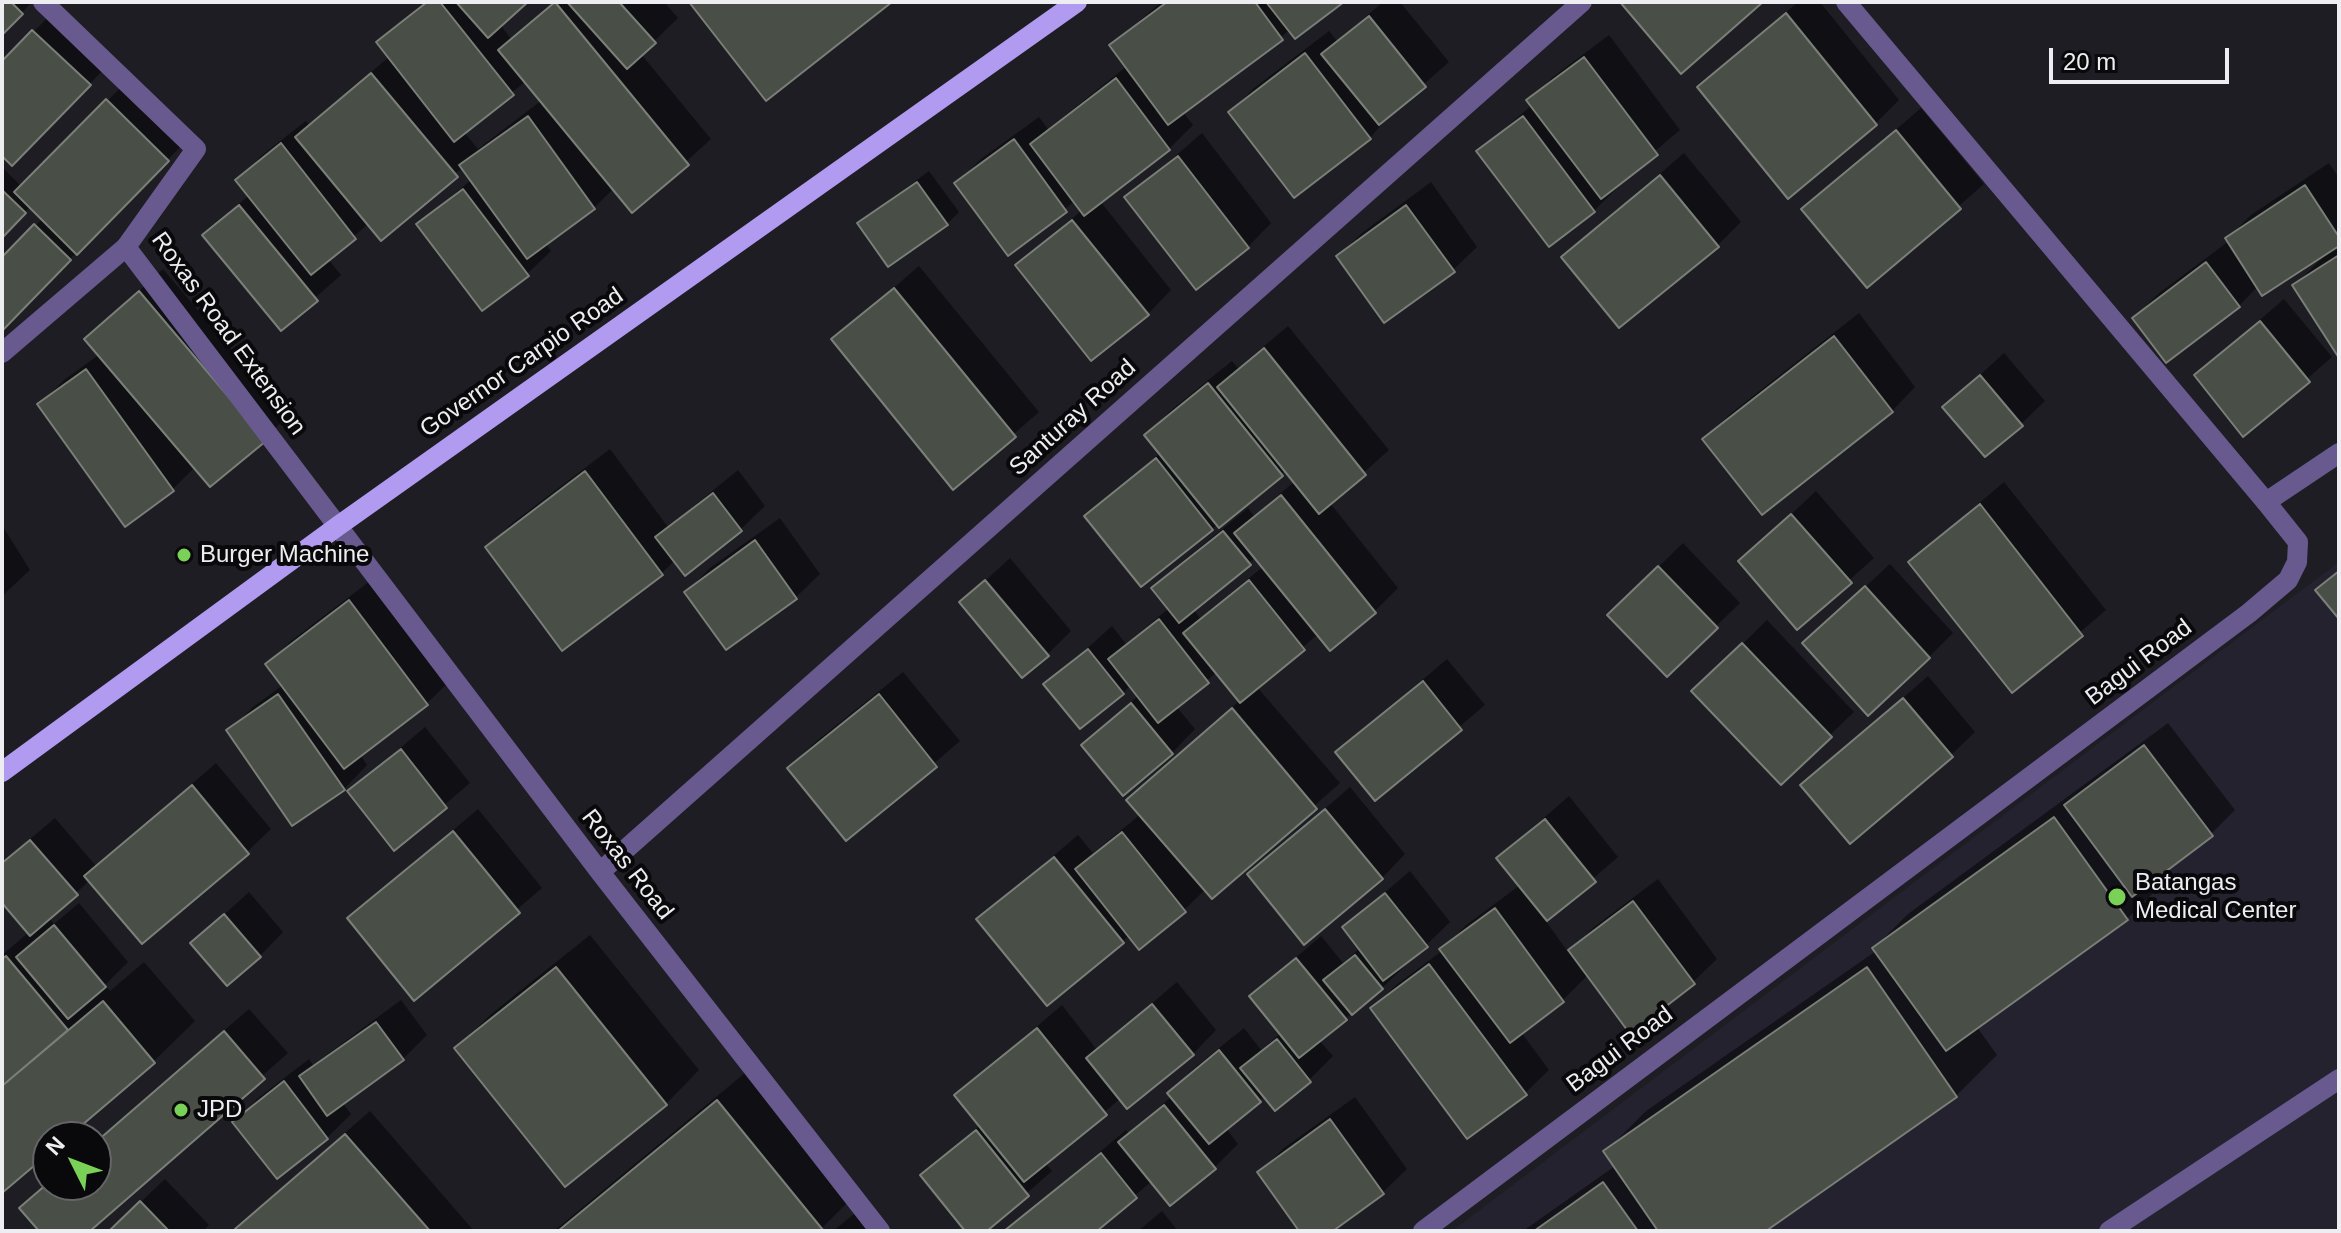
<!DOCTYPE html>
<style>
body{margin:0}
#map{position:relative;width:2341px;height:1233px;overflow:hidden;background:#1f1d24;font-family:Arial,sans-serif}
canvas{display:block}
.frame{position:absolute;inset:0;border:4px solid #eeedf2;pointer-events:none}
.north{position:absolute;left:32px;top:1121px;width:80px;height:80px;box-sizing:border-box;background:#09080b;border:2px solid #656467;border-radius:50%;rotate:312deg;font-size:22px;font-weight:700;line-height:32px;text-align:center;color:#eeedf2}
.north::after{content:'';display:block;margin:auto;width:28px;height:36px;background:#79d158;clip-path:polygon(50% 0,100% 100%,50% 72%,0 100%)}
.scale{position:absolute;left:2049px;top:48px;width:180px;height:36px;box-sizing:border-box;border:4px solid #eeedf2;border-top:0;padding-left:10px;font-size:24px;line-height:28px;white-space:nowrap;color:#eeedf2;-webkit-text-stroke:6px #09080b;paint-order:stroke}
</style>
<div id="map">
<canvas width="2341" height="1233"></canvas>
<div class="frame"></div>
<div class="north">N</div>
<div class="scale">20 m</div>
</div>
<script>
const c = document.querySelector('canvas').getContext('2d');
c.lineJoin = 'round';
function paint(path, color) { c.fillStyle = color; c.fill(path, 'evenodd'); }
const toPath = rows => new Path2D(rows.map(r => 'M' + r).join(''));
function strokePath(path, color, width, dash) { c.strokeStyle = color; c.lineWidth = width; c.lineCap = dash ? 'butt' : 'round'; c.setLineDash(dash || []); c.stroke(path); }
function write(font, color, halo, rows, align = 'center') {
  c.font = font + ' Arial,sans-serif'; c.lineWidth = 8; c.setLineDash([]); c.textBaseline = 'middle'; c.strokeStyle = halo; c.fillStyle = color; for (const [text, x, y, turn = 0] of rows) {
    c.save(); c.translate(x, y); c.rotate((+turn || 0) * Math.PI / 180); c.textAlign = isNaN(turn) ? turn : align; if (halo) c.strokeText(text, 0, 0); c.fillText(text, 0, 0); c.restore();
  }
}
const built = toPath([
 [2339,562,2339,1231,1452,1231]
]);
const shadow = toPath([
 [2,2,32,2,2,33],
 [424,2,525,2,500,24,511,39,553,2,664,2,678,18,641,54,711,139,633,210,614,188,594,208,545,243,551,251,527,274,419,224,472,179,464,168,369,223,328,259,341,275,281,328,205,235,249,195,238,180,261,156,306,121,309,125,390,56,379,42],
 [526,81,542,100,478,149,464,132],
 [1161,2,1340,2,1290,30,1183,112,1193,125,1169,149,1100,201,1171,290,1148,314,1018,265,1082,210,1075,201,1008,253,957,183,981,159,1039,117,1048,129,1127,66,1112,45],
 [1383,2,1400,2,1449,62,1392,112,1370,138,1230,112,1254,88,1329,31,1337,41],
 [1798,2,1820,2,1899,100,1876,123,1699,87],
 [57,8,113,60,36,139,2,153,2,64],
 [1609,35,1680,130,1616,184,1618,187,1594,211,1549,244,1478,151,1532,105,1529,101,1553,77],
 [131,77,191,136,2,328,2,260,43,218,31,206,2,235,2,167,22,187],
 [1921,108,1984,184,1867,286,1804,209],
 [1202,133,1271,223,1248,247,1127,198],
 [1684,153,1741,222,1717,246,1563,257],
 [2329,163,2339,178,2339,244,2335,249,2339,248,2339,354,2295,285,2325,255,2258,286,2239,306,2134,318,2158,294,2229,241,2227,239,2251,215],
 [929,171,959,212,947,224,859,223],
 [1431,182,1477,247,1453,270,1338,256,1362,233],
 [919,266,1039,412,953,487,834,339],
 [163,269,288,416,264,439,195,467,172,490,40,404,64,380,100,354,87,339],
 [2284,299,2332,357,2244,434,2196,375],
 [1859,313,1915,387,1892,411,1705,439,1729,415],
 [1288,326,1389,450,1330,503,1398,588,1374,612,1318,634,1257,687,1340,783,1212,896,1206,889,1184,910,1130,935,1122,942,979,919,1078,835,1093,853,1141,814,1129,800,1240,700,1217,672,1176,706,1195,729,1172,753,1084,745,1139,695,1131,685,1123,693,1046,685,1112,626,1126,644,1169,608,1154,589,1178,565,1248,508,1254,516,1295,481,1286,470,1142,585,1087,516,1161,452,1147,435,1170,411,1232,361,1238,368],
 [1256,557,1264,566,1200,618,1193,609],
 [2004,353,2045,401,2021,424,1945,407],
 [610,449,668,527,738,470,765,506,741,529,685,573,675,560,661,574,488,547,511,524],
 [2004,482,2106,610,2012,690,1910,562],
 [1816,491,1874,558,1797,627,1741,561],
 [780,518,820,574,796,597,726,647,686,592,710,568],
 [2,525,30,570,2,596],
 [1683,543,1740,603,1667,674,1609,615],
 [1010,558,1071,631,1047,655,962,602],
 [1890,564,1953,633,1929,657,1804,643],
 [374,578,451,680,427,703,360,754,367,765,344,789,229,731,253,707,283,685,267,664,291,641],
 [1767,620,1854,712,1781,782,1718,668],
 [1447,659,1485,705,1375,798,1338,752],
 [903,672,960,741,847,838,789,768,813,744],
 [1928,676,1975,732,1951,755,1803,785],
 [2168,723,2235,810,2211,834,2155,877,2161,885,2127,919,1977,1027,1997,1055,1956,1096,1763,1231,1523,1231,1615,1166,1605,1152,1646,1111,1876,951,1874,948,1908,914],
 [425,727,470,783,394,848,350,791],
 [216,763,271,829,247,852,90,880,49,918,54,924,79,903,128,962,105,985,110,991,144,962,195,1021,154,1061,65,1137,48,1137,48,1151,2,1190,2,955,29,932,2,900,2,863,55,818,97,867],
 [1350,787,1405,854,1382,878,1249,874],
 [1569,796,1618,857,1545,920,1568,952,1594,927,1658,879,1717,959,1693,982,1588,975,1563,1000,1521,1032,1549,1070,1525,1093,1372,1009,1396,985,1442,951,1465,926,1520,885,1498,858],
 [478,809,542,888,414,998,349,919],
 [1410,871,1450,922,1382,988,1319,1040,1333,1056,1309,1080,1265,1096,1226,1128,1238,1144,1215,1167,1171,1203,1152,1181,1093,1231,1006,1231,1126,1130,1129,1134,1172,1096,1169,1093,1193,1069,1244,1028,1261,1050,1281,1033,1251,996,1321,936,1343,963,1360,948,1344,927],
 [249,892,283,932,260,956,193,943],
 [590,935,699,1070,666,1104,457,1048,490,1015],
 [1177,982,1216,1030,1193,1054,1121,1098,1045,1163,1052,1171,984,1231,968,1231,923,1175,980,1125,956,1096,1062,1005,1097,1050],
 [401,1000,427,1035,403,1059,342,1102,351,1114,327,1138,235,1122,258,1098,309,1059,313,1065],
 [249,1009,288,1053,87,1231,42,1231,22,1208,48,1182,96,1185,96,1141],
 [751,1068,855,1195,819,1231,554,1231],
 [1355,1097,1407,1169,1383,1192,1330,1231,1301,1231,1260,1172,1284,1148],
 [370,1111,474,1231,240,1231,262,1205],
 [165,1179,209,1225,203,1231,110,1231],
 [865,1205,886,1231,833,1231],
 [1162,1211,1178,1231,1138,1231]
]);
const building = toPath([
 [2,2,11,2,23,14,2,35,2,2],
 [427,2,440,2,514,95,454,142,376,42,427,2],
 [456,2,528,2,488,38,456,2],
 [555,2,689,165,632,213,498,50,555,2],
 [567,2,619,2,656,43,627,69,567,2],
 [689,2,892,2,766,101,689,2],
 [1167,2,1255,2,1283,40,1168,125,1109,45,1167,2],
 [1266,2,1344,2,1295,39,1266,2],
 [1620,2,1763,2,1681,74,1620,2],
 [1786,13,1877,125,1788,199,1697,87,1786,13],
 [1369,16,1426,87,1379,125,1321,54,1369,16],
 [32,30,91,85,12,166,2,156,2,61,32,30],
 [1305,53,1371,139,1294,198,1228,112,1305,53],
 [1584,57,1658,155,1601,199,1526,100,1584,57],
 [371,73,458,177,381,241,295,137,371,73],
 [1116,78,1170,150,1084,216,1030,144,1116,78],
 [106,99,169,161,77,255,14,192,106,99],
 [528,116,595,209,527,259,459,165,528,116],
 [1523,116,1595,212,1549,247,1476,151,1523,116],
 [1896,130,1961,209,1867,288,1801,209,1896,130],
 [1014,139,1067,212,1008,256,954,183,1014,139],
 [281,143,356,239,311,275,235,180,281,143],
 [1178,156,1249,248,1196,290,1124,197,1178,156],
 [1660,175,1719,247,1619,328,1561,257,1660,175],
 [917,182,948,225,888,267,857,223,917,182],
 [2305,185,2339,237,2339,246,2262,296,2225,238,2305,185],
 [463,189,529,276,482,311,416,224,463,189],
 [2,190,26,213,2,238,2,190],
 [239,205,318,301,281,331,202,235,239,205],
 [1406,205,1455,272,1384,323,1336,256,1406,205],
 [1072,220,1149,315,1091,361,1015,265,1072,220],
 [34,224,71,260,2,331,2,257,34,224],
 [2339,255,2339,358,2292,285,2339,255],
 [2206,262,2240,307,2166,363,2132,318,2206,262],
 [894,288,1016,437,953,490,831,339,894,288],
 [139,291,266,441,210,487,84,339,139,291],
 [2260,321,2310,382,2243,437,2194,375,2260,321],
 [1834,336,1893,412,1762,515,1702,439,1834,336],
 [1264,348,1366,475,1319,514,1217,387,1264,348],
 [86,369,174,491,125,527,37,404,86,369],
 [1980,375,2023,426,1985,457,1942,407,1980,375],
 [1208,383,1283,476,1219,528,1144,435,1208,383],
 [1156,458,1213,530,1141,587,1084,516,1156,458],
 [585,471,663,575,562,651,485,547,585,471],
 [713,493,742,531,685,576,655,537,713,493],
 [1281,495,1376,613,1330,651,1234,533,1281,495],
 [1980,504,2083,636,2012,693,1908,562,1980,504],
 [1791,514,1852,583,1797,630,1738,561,1791,514],
 [1223,531,1251,565,1179,623,1151,588,1223,531],
 [755,540,797,599,726,650,684,592,755,540],
 [1658,566,1718,628,1667,677,1607,615,1658,566],
 [2339,571,2339,619,2315,590,2339,571],
 [985,580,1049,656,1022,678,959,602,985,580],
 [1249,580,1305,650,1240,703,1183,633,1249,580],
 [1865,586,1930,658,1868,716,1802,643,1865,586],
 [349,600,428,705,344,769,265,664,349,600],
 [1159,619,1209,683,1158,723,1108,659,1159,619],
 [1742,643,1832,737,1781,785,1691,691,1742,643],
 [1088,649,1124,694,1080,729,1043,684,1088,649],
 [1423,681,1462,730,1375,801,1335,752,1423,681],
 [278,694,345,790,292,826,226,730,278,694],
 [879,694,937,767,846,841,787,768,879,694],
 [1903,698,1953,757,1850,844,1800,785,1903,698],
 [1131,703,1173,754,1123,796,1081,745,1131,703],
 [1232,708,1317,809,1212,899,1126,800,1232,708],
 [2144,745,2213,836,2132,897,2064,805,2144,745],
 [401,749,447,808,394,851,347,791,401,749],
 [192,785,249,854,142,944,84,876,192,785],
 [1325,809,1383,879,1304,945,1247,874,1325,809],
 [2054,817,2128,920,1946,1051,1872,948,2054,817],
 [1545,819,1596,882,1547,921,1496,858,1545,819],
 [453,831,520,913,414,1001,347,918,453,831],
 [1122,832,1186,912,1139,950,1075,869,1122,832],
 [30,840,78,895,30,936,2,903,2,863,30,840],
 [1054,857,1124,943,1047,1006,976,919,1054,857],
 [1385,893,1428,947,1383,981,1342,927,1385,893],
 [1633,901,1695,984,1630,1034,1568,950,1633,901],
 [1495,908,1564,1002,1510,1043,1439,949,1495,908],
 [224,914,261,957,227,986,190,943,224,914],
 [54,925,106,987,68,1019,16,957,54,925],
 [1355,955,1383,989,1352,1015,1323,980,1355,955],
 [6,956,68,1030,2,1086,2,959,6,956],
 [1296,958,1347,1020,1299,1058,1249,996,1296,958],
 [1429,964,1527,1095,1467,1139,1370,1008,1429,964],
 [556,967,667,1105,565,1187,454,1048,556,967],
 [1867,967,1957,1097,1766,1231,1658,1231,1603,1151,1867,967],
 [103,1001,155,1063,68,1137,48,1137,48,1154,2,1193,2,1086,103,1001],
 [1152,1004,1194,1055,1127,1109,1086,1058,1152,1004],
 [376,1022,404,1060,327,1116,299,1076,376,1022],
 [1037,1028,1107,1115,1024,1182,954,1095,1037,1028],
 [224,1031,265,1079,90,1231,39,1231,19,1208,48,1183,96,1185,96,1142,224,1031],
 [1277,1039,1311,1082,1275,1111,1240,1068,1277,1039],
 [1219,1050,1261,1102,1209,1144,1167,1093,1219,1050],
 [284,1081,328,1139,277,1179,232,1122,284,1081],
 [717,1100,823,1230,558,1231,717,1100],
 [1164,1105,1216,1169,1170,1206,1118,1142,1164,1105],
 [1330,1119,1384,1194,1333,1231,1299,1231,1257,1172,1330,1119],
 [976,1130,1029,1196,987,1231,965,1231,920,1175,976,1130],
 [345,1134,430,1231,237,1231,235,1229,345,1134],
 [1101,1153,1137,1198,1097,1231,1004,1231,1101,1153],
 [1603,1182,1638,1231,1534,1231,1603,1182],
 [140,1201,169,1231,109,1231,140,1201]
]);
const service = toPath([
 [2,353,126,247],
 [2266,502,2339,453],
 [2109,1231,2339,1079]
]);
const minor = toPath([
 [43,2,196,149,126,247,600,872,880,1231],
 [600,872,1582,2],
 [1423,1231,2249,613,2288,580,2297,562,2298,542,2266,502,1846,2]
]);
const primary = toPath([
 [2,772,338,526,1077,2]
]);
const markers = [
 [184,555,8,"#79d158"],
 [2117,897,10,"#79d158"],
 [181,1110,8,"#79d158"]
];
const streetNames = [
 ["Roxas Road Extension",228,334,54],
 ["Governor Carpio Road",522,363,-35],
 ["Santuray Road",1073,418,-42],
 ["Bagui Road",2139,663,-37],
 ["Roxas Road",627,865,52],
 ["Bagui Road",1620,1050,-37]
];
const poiNames = [
 ["Burger Machine",200,555],
 ["Batangas",2135,883],
 ["Medical Center",2135,911],
 ["JPD",197,1110]
];
paint(built, '#25222f');
paint(shadow, '#0007');
paint(building, '#494e47');
strokePath(building, '#7a8078', 2);
strokePath(service, '#685a8e', 20);
strokePath(minor, '#685a8e', 20);
strokePath(primary, '#b19bf1', 20);
for (const [x, y, r, color] of markers) { const dot = new Path2D(); dot.arc(x, y, r, 0, 2 * Math.PI); c.fillStyle = color; c.fill(dot); strokePath(dot, '#09080b', 3); }
write('24px', '#eeedf2', '#09080b', streetNames);
write('24px', '#eeedf2', '#09080b', poiNames, 'left');
</script>
